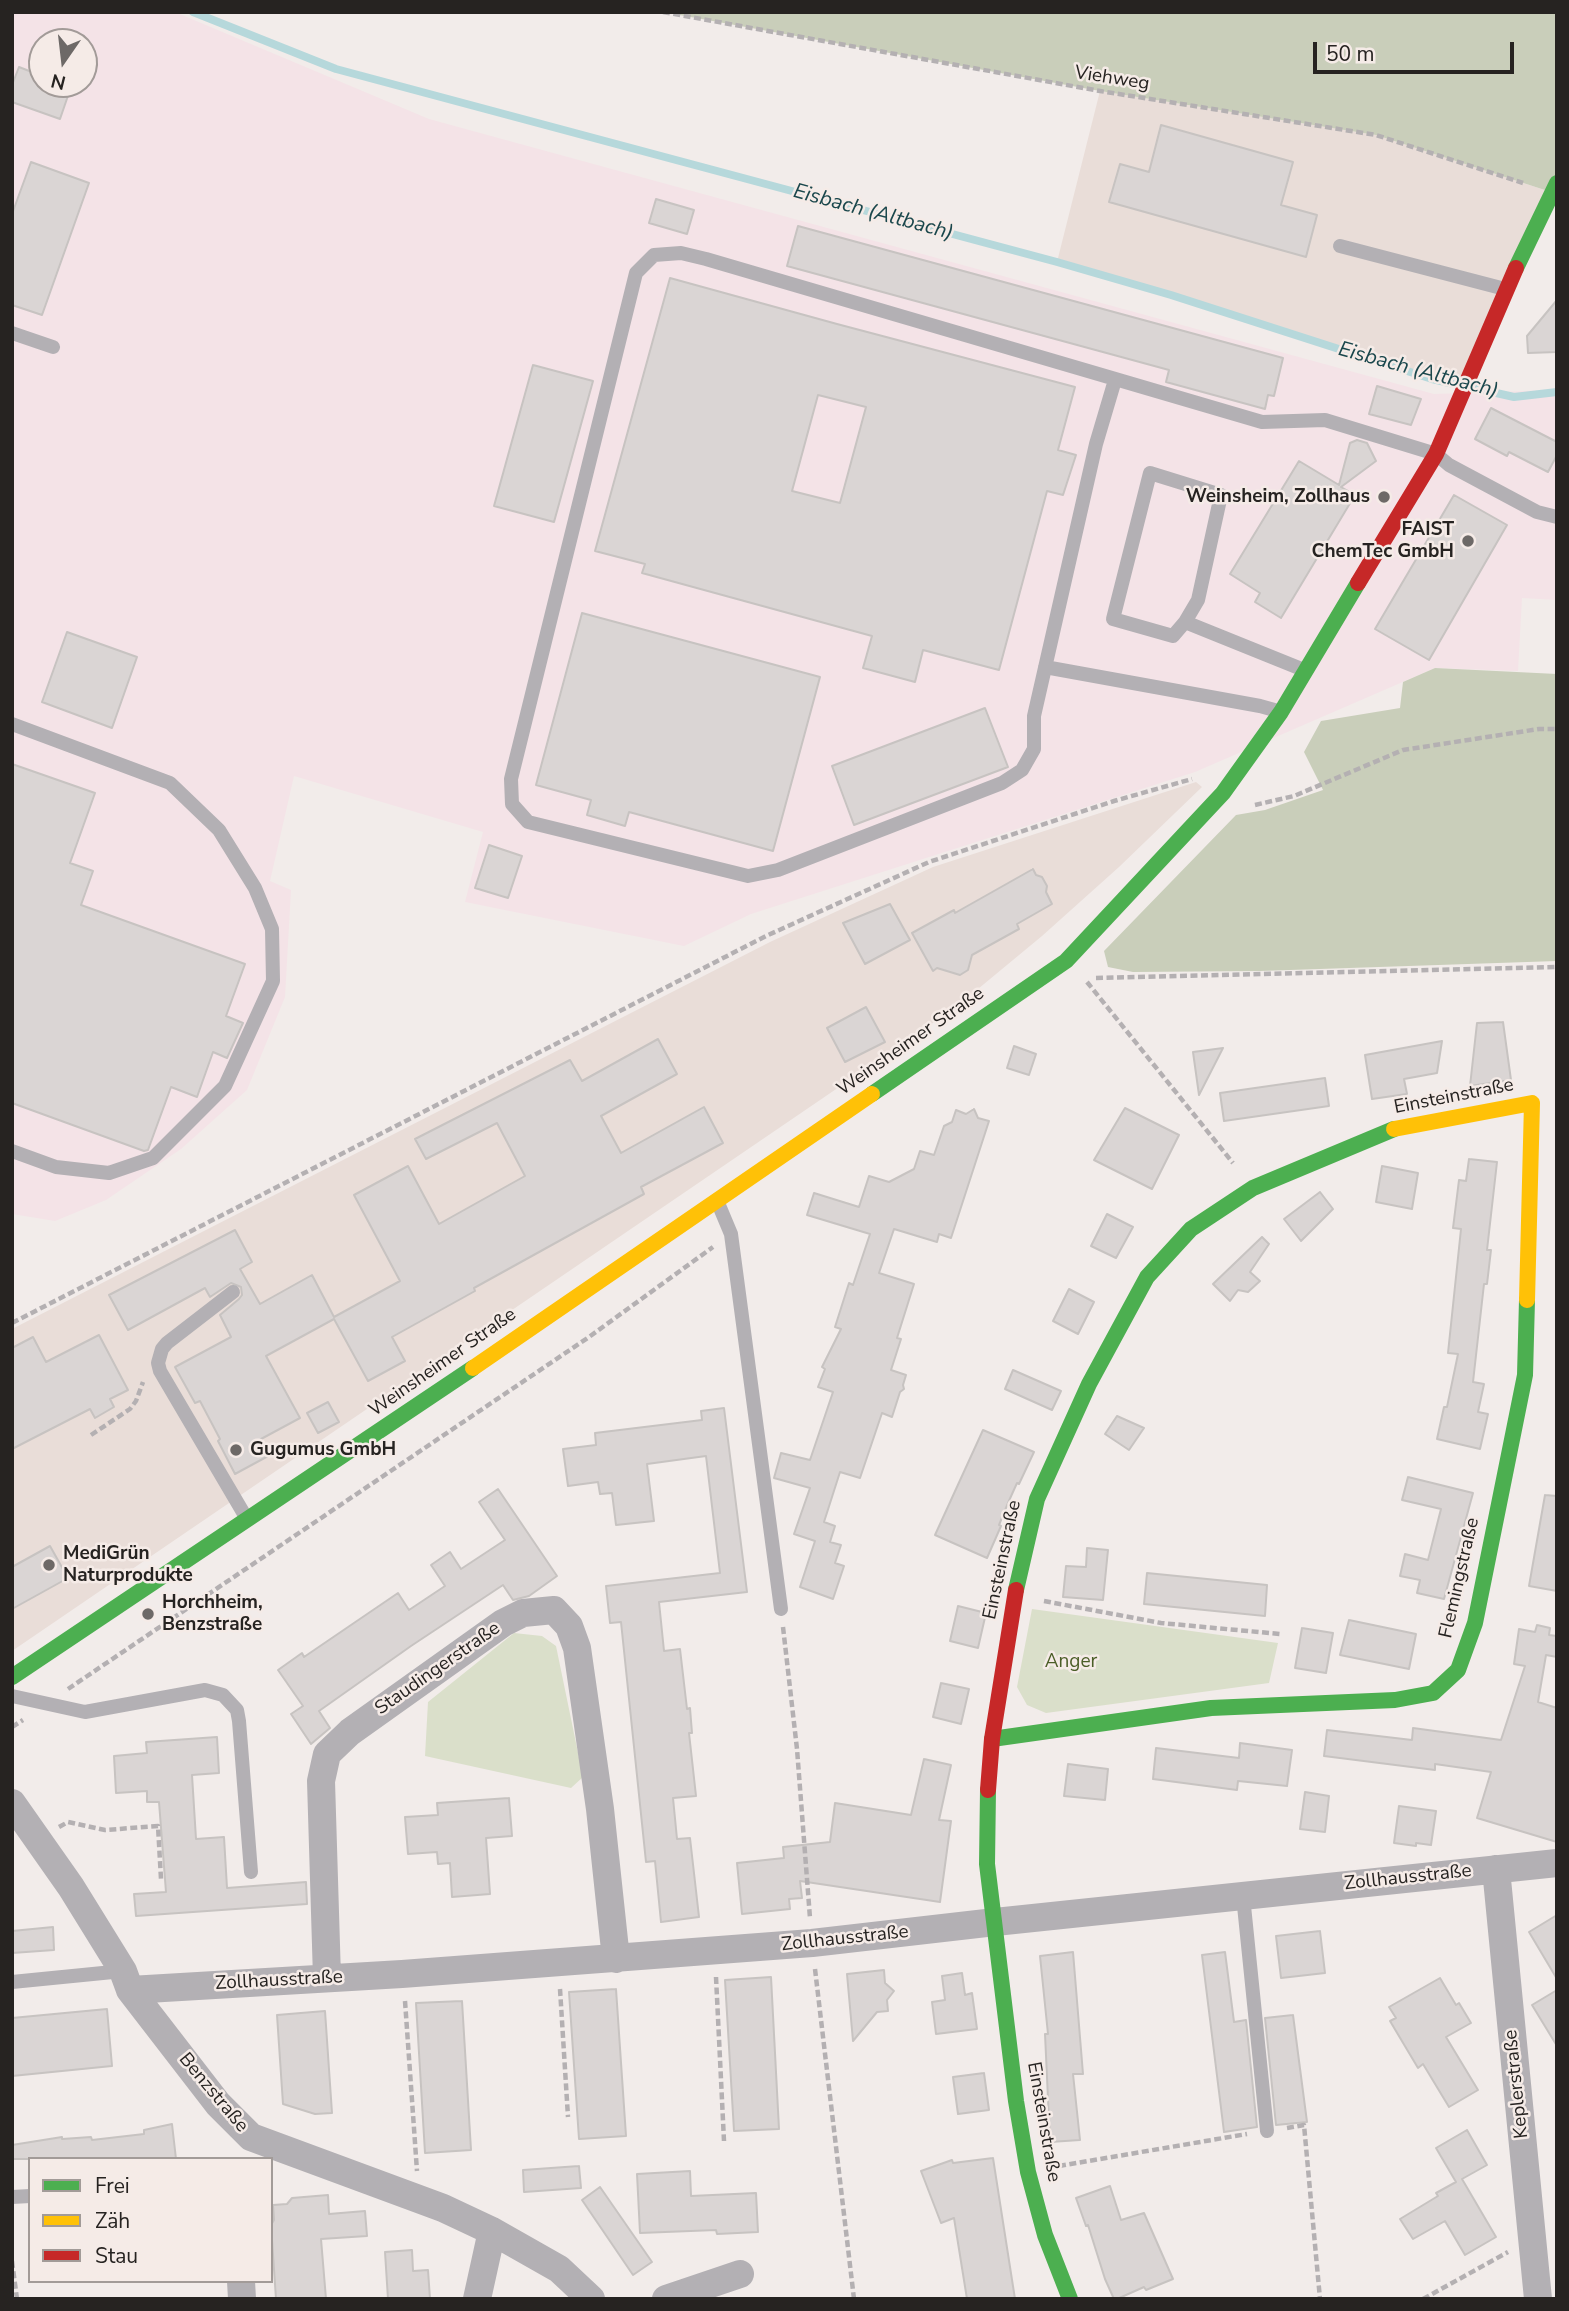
<!DOCTYPE html>
<meta charset="utf-8">
<style>
body{margin:0}
#map{position:relative;width:1569px;height:2311px;overflow:hidden;background:#f2ecea;font-family:"Nunito Sans",sans-serif}
canvas{display:block}
.frame{position:absolute;inset:0;border:14px solid #262321;pointer-events:none}
.legend{position:absolute;left:28px;top:2157px;width:245px;height:126px;box-sizing:border-box;background:#f5ebe7;border:2px solid #a29b98;margin:0;padding:9px 12px;list-style:none;font-size:21px;color:#262321}
.legend li{display:flex;align-items:center;gap:14px;height:35px}
.legend b{width:35px;border:2px solid #a29b98}
.north{position:absolute;left:28px;top:28px;width:70px;height:70px;box-sizing:border-box;background:#f5ebe7;border:2px solid #a29b98;border-radius:50%;rotate:194deg;font-size:19px;font-weight:700;line-height:28px;text-align:center;color:#262321}
.north::after{content:'';display:block;margin:auto;width:24px;height:32px;background:#6d6967;clip-path:polygon(50% 0,100% 100%,50% 72%,0 100%)}
.scale{position:absolute;left:1313px;top:42px;width:201px;height:32px;box-sizing:border-box;border:4px solid #262321;border-top:0;padding-left:9px;font-size:21px;line-height:24px;white-space:nowrap;color:#262321;-webkit-text-stroke:5px #f5ebe7;paint-order:stroke}
</style>
<div id="map">
<canvas width="1569" height="2311"></canvas>
<div class="frame"></div>
<ul class="legend">
<li><b style="height:9px;background:#4caf50"></b>Frei</li>
<li><b style="height:9px;background:#ffc107"></b>Zäh</li>
<li><b style="height:9px;background:#c62828"></b>Stau</li>
</ul>
<div class="north">N</div>
<div class="scale">50 m</div>
</div>
<script>
const c = document.querySelector('canvas').getContext('2d');
c.lineJoin = 'round';
function paint(path, color) { c.fillStyle = color; c.fill(path, 'evenodd'); }
const toPath = rows => new Path2D(rows.map(r => 'M' + r).join(''));
function strokePath(path, color, width, dash) { c.strokeStyle = color; c.lineWidth = width; c.lineCap = dash ? 'butt' : 'round'; c.setLineDash(dash || []); c.stroke(path); }
function write(font, color, halo, rows, align = 'center') {
  c.font = font + ' "Nunito Sans",sans-serif'; c.lineWidth = 5; c.setLineDash([]); c.textBaseline = 'middle'; c.strokeStyle = halo; c.fillStyle = color; for (const [text, x, y, turn = 0] of rows) {
    c.save(); c.translate(x, y); c.rotate((+turn || 0) * Math.PI / 180); c.textAlign = isNaN(turn) ? turn : align; if (halo) c.strokeText(text, 0, 0); c.fillText(text, 0, 0); c.restore();
  }
}
const built = toPath([
 [1100,91,1376,135,1551,192,1468,379,1432,379,1171,295,1057,262],
 [1196,782,1202,787,1119,867,1042,936,955,1008,12,1651,12,1329,770,942,933,867]
]);
const industrial = toPath([
 [12,12,175,12,429,119,1434,394,1557,390,1557,600,1522,598,1518,671,1435,668,1195,772,751,914,684,946,465,902,483,832,294,776,270,881,291,890,285,997,247,1090,181,1149,106,1200,55,1221,12,1214],
 [42,42,84,42,84,84,42,84]
]);
const green = toPath([
 [1032,1609,1278,1643,1269,1683,1046,1713,1027,1705,1017,1687],
 [514,1633,542,1636,556,1646,583,1777,571,1788,425,1756,428,1702]
]);
const forest = toPath([
 [663,12,1557,12,1557,183,1551,192,1376,135,1100,91],
 [1435,668,1557,674,1557,961,1260,971,1133,972,1108,967,1104,951,1236,815,1265,810,1323,790,1304,752,1321,721,1400,708,1403,682]
]);
const stream = toPath([
 [193,12,336,69,1057,262,1171,295,1432,379,1454,384],
 [1474,388,1514,397,1557,392]
]);
const building = toPath([
 [19,67,42,76,42,84,72,84,60,119,12,102,12,85,19,67],
 [1161,125,1293,162,1281,205,1317,215,1306,257,1109,202,1120,164,1149,172,1161,125],
 [31,162,89,183,42,315,12,305,12,214,31,162],
 [656,199,694,210,687,234,649,223,656,199],
 [798,226,1283,358,1274,396,1268,395,1265,409,1166,382,1169,370,787,266,798,226],
 [670,278,837,324,1075,387,1058,450,1076,455,1063,495,1047,491,999,670,923,650,915,682,863,668,872,636,642,573,645,564,595,551,670,278],
 [818,395,866,407,840,503,792,491,818,395],
 [1557,300,1557,352,1528,353,1527,336,1557,300],
 [533,365,593,381,554,522,494,506,533,365],
 [1377,386,1421,399,1411,425,1369,414,1377,386],
 [1491,408,1557,442,1557,455,1548,472,1509,452,1507,456,1475,439,1491,408],
 [1357,440,1367,443,1376,461,1341,487,1355,495,1281,618,1255,602,1260,593,1230,574,1299,461,1339,485,1350,443,1357,440],
 [1454,495,1507,525,1429,660,1375,629,1454,495],
 [582,613,820,677,773,851,629,812,625,826,587,815,591,800,536,785,582,613],
 [67,632,137,657,112,728,42,702,67,632],
 [985,708,1008,767,854,825,832,766,985,708],
 [12,764,95,793,70,863,93,871,81,905,245,964,226,1016,243,1023,227,1058,213,1052,197,1097,171,1087,148,1150,144,1151,12,1103,12,764],
 [489,845,522,856,508,898,475,888,489,845],
 [1033,869,1036,875,1042,877,1047,886,1046,892,1052,904,1017,924,1019,929,972,955,968,970,960,975,937,968,933,971,912,933,954,910,955,913,1033,869],
 [890,904,910,940,865,964,843,923,890,904],
 [866,1007,885,1042,845,1062,827,1028,866,1007],
 [1503,1022,1511,1080,1470,1086,1477,1023,1503,1022],
 [658,1039,677,1074,601,1116,621,1153,704,1107,723,1143,641,1187,644,1194,474,1288,475,1291,392,1337,405,1361,368,1381,334,1319,266,1356,300,1418,261,1439,270,1455,235,1474,218,1441,220,1439,200,1401,195,1403,175,1367,231,1337,220,1315,239,1299,242,1295,241,1287,231,1283,210,1297,205,1288,128,1330,109,1295,235,1230,252,1262,240,1269,260,1304,312,1275,334,1317,400,1281,354,1195,408,1166,439,1224,525,1176,497,1123,426,1159,415,1139,570,1060,582,1081,658,1039],
 [1442,1041,1437,1073,1404,1079,1407,1094,1372,1099,1365,1055,1442,1041],
 [1014,1046,1036,1054,1029,1075,1007,1068,1014,1046],
 [1223,1048,1199,1095,1193,1052,1223,1048],
 [1325,1078,1329,1106,1224,1121,1220,1093,1325,1078],
 [1125,1108,1179,1135,1152,1189,1094,1160,1125,1108],
 [974,1109,978,1118,989,1121,951,1238,939,1234,937,1242,894,1229,879,1273,914,1284,897,1338,901,1339,891,1370,906,1375,903,1385,904,1389,900,1392,892,1417,882,1413,860,1478,840,1472,824,1522,835,1526,830,1542,841,1545,835,1563,844,1566,833,1599,800,1587,815,1541,794,1534,810,1488,774,1478,781,1453,810,1460,833,1392,818,1387,825,1369,822,1367,841,1329,835,1327,849,1283,853,1285,870,1234,807,1215,814,1193,859,1207,869,1176,889,1182,914,1169,920,1151,934,1155,944,1126,952,1122,956,1110,966,1114,974,1109],
 [1469,1159,1497,1162,1487,1250,1491,1250,1487,1284,1484,1284,1473,1382,1484,1384,1478,1412,1488,1414,1480,1449,1437,1439,1444,1407,1447,1407,1458,1354,1448,1353,1461,1229,1453,1228,1459,1180,1466,1181,1469,1159],
 [1382,1166,1418,1173,1412,1209,1376,1202,1382,1166],
 [1320,1192,1333,1209,1301,1241,1284,1219,1320,1192],
 [1107,1214,1133,1227,1116,1258,1091,1246,1107,1214],
 [1262,1237,1269,1244,1250,1272,1260,1281,1248,1292,1238,1290,1230,1301,1213,1284,1262,1237],
 [1069,1289,1094,1302,1078,1334,1053,1321,1069,1289],
 [99,1335,128,1390,110,1399,114,1407,95,1418,90,1409,12,1449,12,1348,33,1337,46,1362,99,1335],
 [1013,1370,1061,1391,1052,1410,1005,1389,1013,1370],
 [328,1402,339,1422,318,1433,307,1413,328,1402],
 [724,1408,747,1592,659,1602,664,1651,680,1649,687,1709,690,1708,692,1733,689,1733,696,1796,673,1798,677,1839,690,1838,699,1917,661,1922,655,1861,646,1862,621,1622,610,1623,606,1586,720,1573,706,1456,647,1464,654,1521,616,1525,612,1493,600,1494,598,1482,568,1486,563,1449,596,1445,595,1433,702,1420,701,1411,724,1408],
 [1117,1416,1144,1428,1129,1450,1105,1434,1117,1416],
 [983,1430,1034,1452,1019,1484,1017,1483,1008,1503,999,1525,1001,1526,987,1558,935,1535,983,1430],
 [1408,1477,1473,1493,1444,1599,1417,1593,1420,1580,1400,1576,1405,1554,1428,1560,1441,1509,1402,1500,1408,1477],
 [498,1489,557,1576,529,1596,513,1600,503,1585,411,1646,319,1711,330,1728,311,1744,291,1714,303,1706,278,1670,302,1653,304,1657,398,1593,409,1610,445,1586,431,1565,450,1552,461,1569,505,1540,479,1502,498,1489],
 [1545,1495,1557,1496,1557,1591,1529,1586,1545,1495],
 [50,1546,68,1578,12,1609,12,1567,50,1546],
 [1087,1548,1108,1550,1103,1600,1063,1597,1066,1566,1086,1567,1087,1548],
 [1147,1573,1267,1585,1265,1616,1144,1604,1147,1573],
 [958,1606,986,1613,978,1648,950,1641,958,1606],
 [1349,1620,1416,1634,1409,1669,1340,1655,1349,1620],
 [1537,1625,1550,1628,1549,1635,1557,1636,1557,1657,1546,1655,1538,1702,1557,1708,1557,1842,1477,1818,1491,1772,1435,1764,1435,1770,1324,1756,1327,1730,1412,1740,1413,1728,1501,1740,1525,1666,1514,1664,1519,1629,1535,1632,1537,1625],
 [1302,1628,1333,1633,1326,1673,1295,1668,1302,1628],
 [941,1683,969,1689,961,1724,933,1717,941,1683],
 [217,1737,219,1773,192,1775,196,1839,224,1837,227,1888,306,1882,307,1904,136,1916,134,1894,166,1892,159,1802,147,1802,147,1791,116,1793,114,1756,147,1753,146,1742,217,1737],
 [1240,1743,1292,1750,1287,1786,1238,1781,1237,1790,1153,1779,1156,1748,1239,1758,1240,1743],
 [924,1759,951,1765,939,1820,951,1821,940,1902,800,1881,802,1898,789,1899,790,1909,742,1914,737,1863,784,1858,783,1847,830,1842,835,1803,911,1815,924,1759],
 [1068,1764,1108,1769,1105,1800,1064,1796,1068,1764],
 [1305,1792,1329,1796,1325,1832,1300,1829,1305,1792],
 [509,1798,512,1836,486,1838,490,1894,452,1897,450,1863,438,1864,437,1852,408,1854,405,1817,438,1815,437,1803,509,1798],
 [1399,1806,1436,1811,1431,1845,1416,1843,1416,1846,1394,1843,1399,1806],
 [1557,1915,1557,1979,1529,1932,1557,1915],
 [53,1927,54,1950,12,1953,12,1931,53,1927],
 [1320,1931,1325,1973,1281,1978,1276,1936,1320,1931],
 [1073,1952,1083,2074,1073,2074,1080,2140,1050,2142,1045,2034,1048,2034,1040,1956,1073,1952],
 [1225,1952,1234,2022,1246,2020,1257,2127,1224,2132,1202,1955,1225,1952],
 [884,1970,885,1983,894,1991,887,2000,888,2011,877,2012,853,2041,847,1974,884,1970],
 [962,1973,965,1995,972,1993,977,2029,936,2034,932,2002,945,2000,942,1976,962,1973],
 [771,1977,779,2129,734,2131,725,1980,771,1977],
 [1440,1978,1456,2005,1459,2003,1471,2023,1446,2037,1478,2090,1449,2107,1423,2064,1418,2068,1390,2021,1396,2018,1389,2007,1440,1978],
 [616,1989,626,2136,579,2139,569,1992,616,1989],
 [1557,1990,1557,2046,1532,2005,1557,1990],
 [462,2001,471,2150,425,2153,416,2003,462,2001],
 [107,2009,112,2066,12,2076,12,2018,107,2009],
 [325,2011,332,2113,315,2114,283,2104,277,2015,325,2011],
 [1293,2015,1307,2122,1276,2125,1265,2018,1293,2015],
 [984,2073,989,2110,958,2114,953,2077,984,2073],
 [172,2124,176,2159,12,2159,12,2145,62,2137,62,2139,91,2137,92,2140,144,2134,144,2130,172,2124],
 [1467,2130,1487,2165,1462,2179,1496,2237,1465,2255,1445,2221,1413,2239,1400,2219,1438,2196,1436,2193,1456,2182,1436,2148,1467,2130],
 [993,2158,1015,2299,967,2299,954,2218,941,2223,921,2171,952,2160,953,2163,993,2158],
 [579,2166,581,2188,524,2192,523,2170,579,2166],
 [690,2171,691,2196,756,2193,758,2232,717,2234,716,2230,640,2233,637,2174,690,2171],
 [1110,2186,1121,2220,1144,2213,1173,2279,1146,2290,1144,2287,1117,2299,1114,2299,1105,2279,1088,2225,1086,2226,1076,2198,1110,2186],
 [600,2187,652,2262,633,2275,582,2200,600,2187],
 [328,2195,329,2214,365,2211,367,2236,321,2239,326,2299,276,2299,271,2225,274,2220,273,2205,287,2204,292,2198,328,2195],
 [412,2250,413,2271,428,2270,430,2299,388,2299,385,2252,412,2250]
]);
const path = toPath([
 [663,12,1100,91,1376,135,1523,183],
 [1255,805,1294,796,1403,750,1539,729,1557,729],
 [1096,978,1557,967],
 [1087,982,1233,1163],
 [12,1323,766,936,929,862,1114,801,1192,779],
 [91,1435,130,1409,136,1401,143,1382],
 [1044,1601,1161,1623,1280,1634],
 [783,1627,797,1749,810,1918],
 [68,1689,589,1337,713,1247],
 [12,1727,23,1720],
 [59,1827,68,1822,105,1830,158,1826,161,1879],
 [815,1969,854,2299],
 [716,1977,724,2141],
 [560,1989,568,2117],
 [405,2001,417,2171],
 [1287,2128,1304,2125,1320,2299],
 [1059,2166,1247,2134],
 [12,2261,17,2299],
 [1423,2299,1508,2252]
]);
const lane = toPath([
 [1340,246,1505,289],
 [12,333,53,347],
 [1115,380,1096,444,1034,716,1034,749,1022,770,1002,783,778,870,748,876,528,822,512,804,511,779,636,273,654,255,681,253,706,259,1262,422,1325,420,1436,454,1449,465,1537,512,1557,517],
 [1185,622,1173,636,1113,619,1150,473,1221,495,1198,600,1185,622,1304,670],
 [1045,667,1260,706,1278,711],
 [12,724,170,783,219,830,255,888,272,929,273,981,225,1086,153,1158,109,1173,56,1167,12,1151],
 [718,1203,731,1234,781,1609],
 [233,1292,167,1343,162,1349,158,1363,160,1371,247,1519],
 [12,1696,85,1712,205,1690,223,1695,237,1710,239,1721,251,1872],
 [1243,1896,1267,2131],
 [12,1982,123,1971],
 [12,2197,30,2196]
]);
const street = toPath([
 [12,1803,71,1887,123,1971,130,1990,218,2104,251,2137,443,2208,492,2231,559,2269,591,2299],
 [1496,1869,1538,2299],
 [327,1978,321,1781,327,1754,350,1732,503,1623,523,1613,554,1610,569,1626,577,1648,600,1809,616,1959],
 [130,1990,402,1974,812,1943,995,1922,1557,1863],
 [241,2281,242,2299],
 [477,2299,492,2231],
 [666,2299,740,2274]
]);
const fast = toPath([
 [1516,268,1557,183],
 [872,1094,1066,961,1223,793,1281,712,1358,583],
 [1016,1590,1037,1499,1089,1384,1147,1277,1191,1229,1253,1188,1394,1129],
 [12,1677,473,1368],
 [992,1739,1211,1708,1395,1700,1433,1693,1458,1670,1475,1623,1525,1375,1527,1300],
 [988,1790,987,1864,1016,2101,1028,2172,1045,2235,1070,2299]
]);
const slow = toPath([
 [1394,1129,1532,1103,1527,1300],
 [473,1368,872,1094]
]);
const jam = toPath([
 [1358,583,1436,454,1516,268],
 [988,1790,992,1739,1016,1590]
]);
const markers = [
 [1384,497,7,"#6d6967"],
 [1468,541,7,"#6d6967"],
 [236,1450,7,"#6d6967"],
 [49,1565,7,"#6d6967"],
 [148,1614,7,"#6d6967"]
];
const streetNames = [
 ["Viehweg",1112,79,9],
 ["Weinsheimer Straße",911,1042,-35],
 ["Einsteinstraße",1454,1097,-11],
 ["Weinsheimer Straße",443,1363,-35],
 ["Einsteinstraße",1003,1560,-78],
 ["Flemingstraße",1460,1578,-77],
 ["Staudingerstraße",438,1669,-35],
 ["Zollhausstraße",1408,1878,-6],
 ["Zollhausstraße",845,1939,-6],
 ["Zollhausstraße",279,1981,-3],
 ["Keplerstraße",1517,2084,-96],
 ["Benzstraße",213,2093,50],
 ["Einsteinstraße",1043,2122,80]
];
const poiNames = [
 ["Weinsheim, Zollhaus",1370,497,"right"],
 ["FAIST",1454,530,"right"],
 ["ChemTec GmbH",1454,552,"right"],
 ["Gugumus GmbH",250,1450],
 ["MediGrün",63,1554],
 ["Naturprodukte",63,1576],
 ["Horchheim,",162,1603],
 ["Benzstraße",162,1625]
];
const parkNames = [
 ["Anger",1071,1662]
];
const waterNames = [
 ["Eisbach (Altbach)",873,213,15],
 ["Eisbach (Altbach)",1418,371,15]
];
paint(built, '#e9ddd8');
paint(industrial, '#f4e3e7');
paint(green, '#dadfca');
paint(forest, '#c9ceba');
strokePath(stream, '#b6d8db', 8);
paint(building, '#dad5d4');
strokePath(building, '#c7c3c1', 2);
strokePath(path, '#b4b0b2', 4.5, [7, 3.5]);
strokePath(lane, '#b3b0b4', 14);
strokePath(street, '#b3b0b4', 28);
strokePath(fast, '#4caf50', 16);
strokePath(slow, '#ffc107', 16);
strokePath(jam, '#c62828', 16);
for (const [x, y, r, color] of markers) { const dot = new Path2D(); dot.arc(x, y, r, 0, 2 * Math.PI); c.fillStyle = color; c.fill(dot); strokePath(dot, '#f5ebe7', 2.5); }
write('19px', '#262321', '#f5ebe7', streetNames);
write('bold 19px', '#262321', '#f5ebe7', poiNames, 'left');
write('19px', '#4b5e27', '#f5ebe7', parkNames);
write('italic 21px', '#1a474c', '#f5ebe7', waterNames);
</script>
